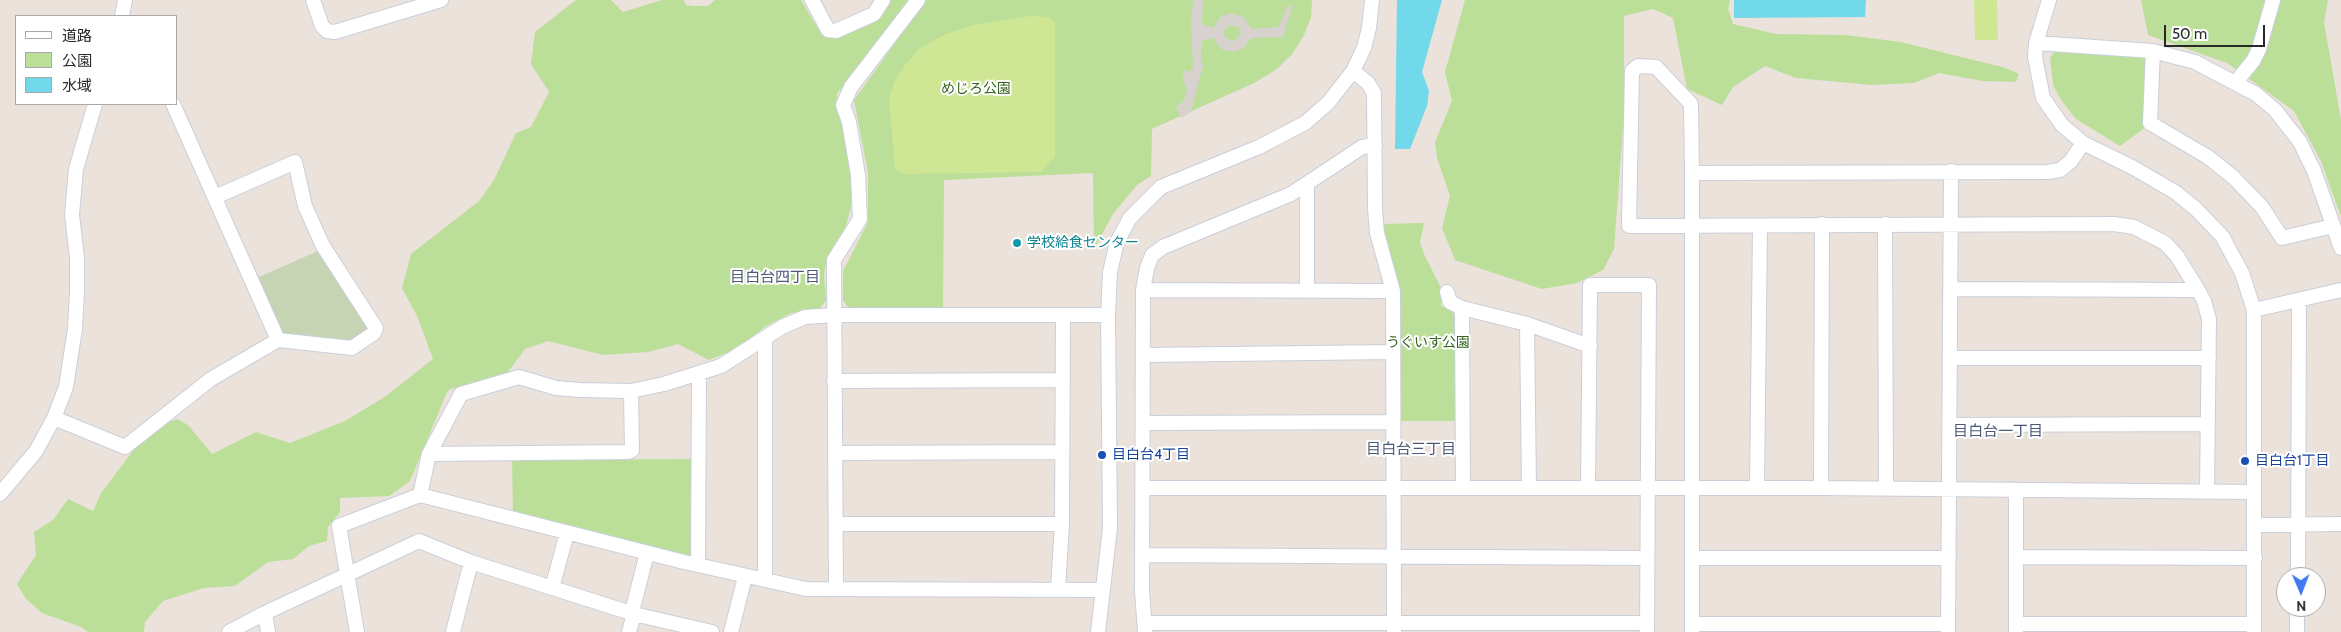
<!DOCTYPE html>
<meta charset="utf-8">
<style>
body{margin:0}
#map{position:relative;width:2341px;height:632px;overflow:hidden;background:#ebe2db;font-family:Cabin,"Noto Sans JP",sans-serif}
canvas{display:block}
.legend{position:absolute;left:15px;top:15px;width:162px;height:90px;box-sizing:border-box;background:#fff;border:1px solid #a9a9a9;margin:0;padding:6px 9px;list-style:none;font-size:15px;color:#292929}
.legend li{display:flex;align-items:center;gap:10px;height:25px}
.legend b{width:25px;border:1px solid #a9a9a9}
.north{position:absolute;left:2276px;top:567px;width:50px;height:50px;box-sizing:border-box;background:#fff;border:1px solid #a9a9a9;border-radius:50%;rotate:179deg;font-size:14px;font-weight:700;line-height:20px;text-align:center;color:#292929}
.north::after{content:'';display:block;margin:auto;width:18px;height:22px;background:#4079f2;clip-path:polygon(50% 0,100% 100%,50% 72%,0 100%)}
.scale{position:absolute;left:2164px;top:25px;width:101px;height:22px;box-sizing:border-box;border:2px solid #292929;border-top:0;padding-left:6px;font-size:15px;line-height:18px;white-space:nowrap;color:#292929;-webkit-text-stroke:4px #fff;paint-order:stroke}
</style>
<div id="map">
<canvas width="2341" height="632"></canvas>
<ul class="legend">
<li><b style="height:6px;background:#fff"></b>道路</li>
<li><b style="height:14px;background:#bbdf99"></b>公園</li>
<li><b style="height:14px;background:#71d9e9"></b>水域</li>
</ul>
<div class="north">N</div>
<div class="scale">50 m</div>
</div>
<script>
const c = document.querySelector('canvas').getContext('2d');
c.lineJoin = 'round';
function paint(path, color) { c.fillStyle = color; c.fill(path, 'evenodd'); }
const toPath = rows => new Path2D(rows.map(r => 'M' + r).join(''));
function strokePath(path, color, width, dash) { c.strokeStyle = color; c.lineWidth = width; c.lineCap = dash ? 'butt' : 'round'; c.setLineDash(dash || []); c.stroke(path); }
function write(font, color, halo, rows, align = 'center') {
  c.font = font + ' Cabin,"Noto Sans JP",sans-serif'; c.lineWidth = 4; c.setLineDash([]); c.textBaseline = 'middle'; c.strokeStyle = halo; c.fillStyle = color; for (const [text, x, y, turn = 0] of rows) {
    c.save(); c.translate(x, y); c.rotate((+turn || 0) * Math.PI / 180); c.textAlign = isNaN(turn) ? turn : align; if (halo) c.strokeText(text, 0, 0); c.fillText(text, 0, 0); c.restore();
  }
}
const green = toPath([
 [576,0,611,0,623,12,662,0,684,0,686,5,693,6,708,6,715,0,801,0,822,36,834,37,872,23,891,0,908,0,850,81,837,93,837,108,848,143,852,202,846,226,827,258,824,274,826,300,820,308,791,313,766,326,736,349,709,360,678,344,648,352,603,355,548,341,525,349,508,372,448,390,410,481,389,496,340,498,340,512,328,527,327,541,309,546,293,559,268,562,235,586,204,588,163,601,145,622,144,632,88,632,81,627,42,613,26,599,17,584,36,555,34,532,53,520,68,499,93,511,101,493,142,439,161,425,177,419,188,425,212,454,256,432,290,443,345,421,386,396,433,359,417,316,402,288,411,254,479,201,494,180,516,133,531,127,549,92,531,64,535,32],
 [926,0,1312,0,1311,18,1303,37,1292,54,1277,69,1254,83,1152,129,1151,176,1137,185,1113,214,1094,249,1093,173,944,180,943,309,854,309,847,306,843,300,843,271,868,222,868,173,854,100],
 [1465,0,1730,0,1728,9,1733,24,1776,34,1846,35,1901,42,2006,68,2019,74,2016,82,1982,81,1939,73,1914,83,1872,85,1796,78,1765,66,1733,87,1722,105,1687,89,1673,18,1653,9,1624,16,1624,113,1614,249,1603,270,1577,283,1542,289,1455,260,1442,228,1450,196,1437,158,1435,142,1452,101,1445,72],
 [2141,0,2328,0,2324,22,2341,120,2341,217,2321,161,2294,111,2227,63,2148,35],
 [2055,51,2142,55,2146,60,2146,127,2120,146,2076,119,2061,100,2053,85,2050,58],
 [1424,223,1420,242,1424,254,1441,288,1441,306,1450,309,1456,317,1456,421,1401,421,1401,296,1383,224],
 [694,459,695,555,691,559,513,513,512,460]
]);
const cemetery = toPath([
 [320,250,372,326,351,344,286,339,257,278]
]);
const pitch = toPath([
 [1974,0,1997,0,1998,40,1975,40],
 [1031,16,1050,17,1055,23,1055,157,1041,172,905,174,895,169,889,101,894,82,905,65,920,48,946,34,973,25]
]);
const plaza = toPath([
 [1193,0,1203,0,1202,24,1213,28,1220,17,1231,13,1243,17,1252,29,1279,27,1287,7,1293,5,1283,37,1251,38,1244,48,1233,52,1221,49,1214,38,1202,41,1201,58,1203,65,1191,112,1181,118,1176,107,1184,101,1187,90,1183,81,1184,70,1189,72,1193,68,1191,21],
 [1230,25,1238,27,1240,31,1240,36,1234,41,1226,38,1224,35,1224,30]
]);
const water = toPath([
 [1397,0,1442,0,1422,72,1429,91,1427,106,1410,149,1395,149],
 [1734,0,1866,0,1865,17,1734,18]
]);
const minor = toPath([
 [313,0,322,26,327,31,335,32,441,0],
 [812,0,828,30,836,31,874,14,883,0],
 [2049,0,2036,43,2035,57,2043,98,2062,125,2083,143,2132,167,2175,192,2196,209,2222,236,2242,273,2254,310,2254,632],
 [122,16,125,0],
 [2036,43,2153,51,2195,62,2256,94,2275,110,2300,142,2314,171,2341,248],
 [2153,51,2150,123,2208,157,2233,177,2262,207,2282,238,2333,226],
 [1353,71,1368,83,1374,93,1375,209,1377,233,1393,291,1394,632],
 [2236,82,2253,61,2259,49,2273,0],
 [1692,173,1691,104,1656,67,1638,66,1632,71,1629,226,2114,224,2134,227,2165,243,2177,256,2198,290,2204,301,2209,319,2207,492],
 [1307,185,1307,289],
 [215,197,295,162,305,206,323,246,376,328,374,333,352,348,278,340],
 [1885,224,1886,488],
 [1950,289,2198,290],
 [1143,290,1393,291],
 [1447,292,1450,302,1462,308,1527,324,1590,346],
 [1462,308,1463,488],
 [2254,310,2341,290],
 [1527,324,1529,488],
 [765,339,765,579],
 [1144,355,1393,352],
 [1950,358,2209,358],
 [834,381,1063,380],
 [54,418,125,447,211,379,278,340,173,104],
 [1144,423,1393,422],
 [1950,425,2208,424],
 [835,453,1062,452],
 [429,454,629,452,632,450,631,391],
 [1143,488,1821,488,2254,492],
 [1588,488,1590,285,1649,285,1647,632],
 [1757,488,1760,226],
 [1821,488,1822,224],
 [0,494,36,451,54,418,66,387,75,329,77,293,77,258,72,215,76,169,95,104],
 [836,524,1062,524],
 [2255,525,2341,524],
 [1142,555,1647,558],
 [2017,557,2255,558],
 [1692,558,1949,558],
 [698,565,699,374],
 [2298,577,2299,300],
 [552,588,567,533],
 [836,589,834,260,860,219,858,175,849,122,843,105,851,87,918,0],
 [1058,589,1062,524,1063,316],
 [1103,590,806,589,684,562,420,495,429,454,461,394,519,377,556,388,580,390,631,391,664,384,721,366,782,327,805,317,834,315,1108,315],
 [632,612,647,553],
 [265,613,268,632],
 [1145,623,1647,623],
 [1692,624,1948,624],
 [2016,624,2254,624],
 [2016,631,2016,490],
 [229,632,265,613,419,541,471,562,634,614,712,632],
 [357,632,339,526,420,495],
 [453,632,471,562],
 [629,632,634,614],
 [731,632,745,577],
 [1098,632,1110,528,1108,315,1110,272,1117,242,1130,218,1161,187,1259,147,1305,123,1328,103,1353,71,1364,48,1369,28,1372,0],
 [1145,632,1142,591,1143,290,1147,268,1152,255,1163,247,1291,194,1362,147,1375,145],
 [1692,632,1692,173,2048,172,2060,170,2071,161,2083,143],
 [1948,632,1951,171],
 [2297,632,2297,607]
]);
const markers = [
 [1017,243,5,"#0f9aa8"],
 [1102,455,5,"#1a4fb4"],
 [2245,461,5,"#1a4fb4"]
];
const parkNames = [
 ["めじろ公園",976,89],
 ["うぐいす公園",1428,343]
];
const cultureNames = [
 ["学校給食センター",1027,243]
];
const transitNames = [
 ["目白台4丁目",1112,455],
 ["目白台1丁目",2255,461]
];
const neighbourhoodNames = [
 ["目白台四丁目",775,278],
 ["目白台一丁目",1998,432],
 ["目白台三丁目",1411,450]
];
paint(green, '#bbdf99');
paint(cemetery, '#c7d4b3');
paint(pitch, '#cfe795');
paint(plaza, '#d7d2ce');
paint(water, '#71d9e9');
strokePath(minor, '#c9cfda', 16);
strokePath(minor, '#fff', 14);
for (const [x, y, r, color] of markers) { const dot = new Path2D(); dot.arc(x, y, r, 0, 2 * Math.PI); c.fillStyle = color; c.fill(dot); strokePath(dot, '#fff', 2); }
write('14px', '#34621c', '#fff', parkNames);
write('14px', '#0d838f', '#fff', cultureNames, 'left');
write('14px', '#164399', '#fff', transitNames, 'left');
write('15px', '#4b5977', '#fff', neighbourhoodNames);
</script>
